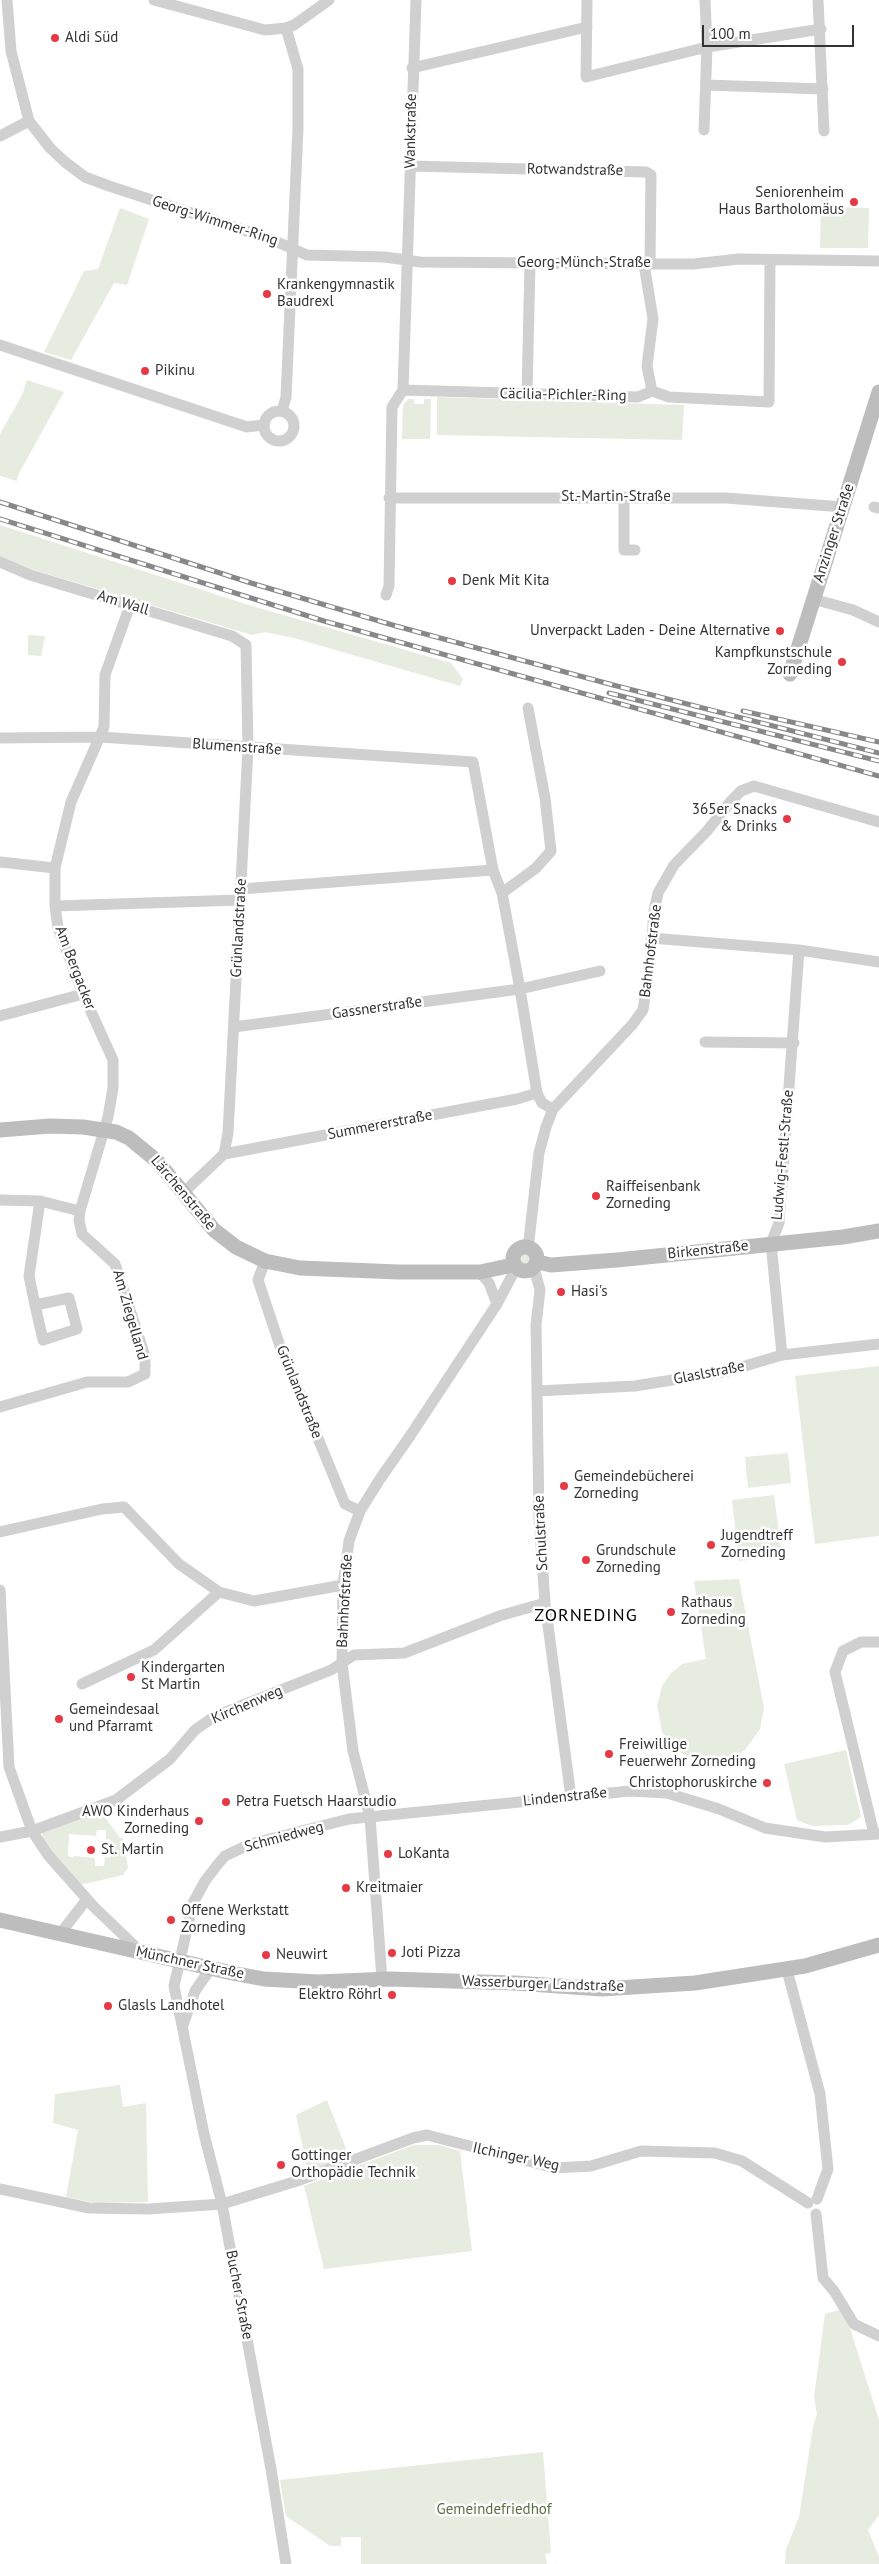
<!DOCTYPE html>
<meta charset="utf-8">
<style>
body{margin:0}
#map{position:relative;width:879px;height:2564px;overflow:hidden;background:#fff;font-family:"PT Sans",sans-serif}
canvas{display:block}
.scale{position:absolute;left:702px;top:25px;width:152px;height:22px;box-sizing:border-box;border:2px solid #333;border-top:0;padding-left:6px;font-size:15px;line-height:18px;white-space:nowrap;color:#333;-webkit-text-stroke:4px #fff;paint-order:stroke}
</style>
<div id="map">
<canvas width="879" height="2564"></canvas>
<div class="scale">100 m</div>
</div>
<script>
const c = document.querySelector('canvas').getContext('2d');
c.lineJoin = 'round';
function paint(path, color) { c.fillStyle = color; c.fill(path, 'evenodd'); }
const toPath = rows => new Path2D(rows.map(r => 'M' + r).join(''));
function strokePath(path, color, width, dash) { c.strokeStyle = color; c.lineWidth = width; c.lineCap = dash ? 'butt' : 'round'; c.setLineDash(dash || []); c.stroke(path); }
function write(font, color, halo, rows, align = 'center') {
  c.font = font + ' "PT Sans",sans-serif'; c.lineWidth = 5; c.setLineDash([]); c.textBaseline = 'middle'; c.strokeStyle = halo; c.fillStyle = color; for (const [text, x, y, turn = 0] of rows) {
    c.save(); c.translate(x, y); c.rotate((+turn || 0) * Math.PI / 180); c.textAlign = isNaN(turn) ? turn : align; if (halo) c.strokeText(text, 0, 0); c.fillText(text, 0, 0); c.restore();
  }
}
const green = toPath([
 [821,195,828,197,828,207,869,208,868,248,820,248],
 [120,208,149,219,127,285,114,283,71,360,44,352,84,271,98,269],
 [27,380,64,392,18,475,17,481,0,476,0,434,22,395],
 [437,397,684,405,682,440,437,435],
 [408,399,414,399,414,404,424,404,424,399,431,399,430,439,402,439,403,405],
 [0,525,252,606,451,663,463,679,460,686,294,638,265,632,252,635,30,569,0,557],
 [28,635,45,636,41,656,28,655],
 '519 1259a6 6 0 1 1 12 0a6 6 0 1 1-12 0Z',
 [879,1366,879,1536,815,1544,795,1376],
 [788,1453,791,1483,748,1488,745,1457],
 [774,1495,782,1556,739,1561,732,1500],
 [739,1579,764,1708,760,1729,745,1750,732,1758,718,1762,704,1762,689,1758,672,1747,662,1732,657,1705,662,1686,671,1673,682,1664,706,1659,694,1581],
 [846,1750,861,1817,848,1825,812,1826,797,1820,784,1764],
 [85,1815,105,1817,120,1838,123,1838,128,1868,123,1875,80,1885,44,1842,42,1835,43,1830],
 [97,1830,106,1830,106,1839,111,1840,114,1846,114,1853,109,1858,105,1857,104,1866,95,1866,95,1858,74,1856,73,1858,68,1856,69,1834,96,1836],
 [120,2085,123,2107,146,2103,148,2202,95,2203,66,2197,78,2130,53,2123,55,2094],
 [327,2100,349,2156,308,2172,296,2115],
 [414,2145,439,2145,460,2151,472,2251,324,2269,304,2186],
 [839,2310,849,2325,879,2420,879,2515,868,2530,879,2557,879,2564,785,2564,786,2549,799,2517,813,2427,817,2414,814,2397,825,2314],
 [543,2452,551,2553,545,2554,547,2564,361,2564,361,2537,341,2537,341,2546,330,2546,286,2516,280,2480]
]);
const street = toPath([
 [7,0,11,51,29,121,50,148,65,162,85,177,109,186,268,238,307,255,385,257,420,262,650,264,693,264,739,259,879,261],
 [154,0,265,30,286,28,294,25,329,0],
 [587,0,586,77,707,47,821,29],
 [818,0,824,131],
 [412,68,587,27],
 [706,85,823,89],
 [704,130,707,47,705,0],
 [0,136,29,121],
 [410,166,646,172,651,175,650,264],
 [644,264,653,319,647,366,652,391],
 [0,345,247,427,263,425],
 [403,390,638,397,652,391,669,397,769,402,770,260],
 [403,390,416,0],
 [527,395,530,263],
 '264 426a15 15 0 1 1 30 0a15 15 0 1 1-30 0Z',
 [282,411,286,397,298,128,298,69,286,28],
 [624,497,624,550,635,550],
 [389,498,726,498,843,507],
 [874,507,879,508],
 [0,562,30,575,232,636,246,645,248,748,228,1133,224,1154,183,1193],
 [386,595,389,586,392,407,403,390],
 [813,599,853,610,879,622],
 [0,738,100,737,473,762,493,870,502,893,520,989,537,1093,542,1103,553,1109],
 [0,862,55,868],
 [241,889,493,870],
 [502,893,536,868,551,851,545,798,528,708],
 [55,906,240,900],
 [651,938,799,950,879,962],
 [0,1016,83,994],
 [234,1027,520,989,600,971],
 [705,1042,794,1043],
 [224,1154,517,1099,537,1093],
 [0,1200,40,1201,80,1211],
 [525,1247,529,1240,539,1153,546,1127,553,1109,632,1025,643,1010,650,965,654,911,658,893,674,865,707,831,731,801,741,791,754,786,879,822],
 [265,1261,258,1280,280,1346,345,1504,360,1511],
 [534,1268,540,1290,536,1325,539,1516,545,1603,571,1797],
 [480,1272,489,1283,497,1304],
 [35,1305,69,1298,77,1329,43,1340,35,1305,29,1276,40,1201],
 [782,1355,771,1243,779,1223,799,950],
 [538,1391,635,1386,728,1371,782,1355,879,1344],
 [0,1407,87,1382,128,1382,145,1374,145,1356,115,1264,82,1234,79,1220,80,1211,108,1117,113,1088,113,1060,83,994,58,928,55,906,55,868,71,802,104,727,105,675,130,605],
 [0,1532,102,1509,124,1507,179,1564,219,1592,254,1601,343,1585],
 [0,1590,9,1767,32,1831,48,1855,94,1907,141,1952],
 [82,1684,154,1650,219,1592],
 [874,1834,835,1672,843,1651,861,1642,879,1642],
 [0,1837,32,1831,116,1800,170,1759,195,1730,215,1716,331,1670,354,1655,404,1653,499,1616,545,1603],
 [60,1934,87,1899],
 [787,1970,820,2094,828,2169,817,2199],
 [382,1979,370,1817,353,1751,342,1663,343,1585,349,1541,360,1511,380,1479,410,1436,497,1304,516,1268],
 [183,2025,195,1991,211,1968],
 [0,2189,89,2208,148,2209,222,2204,297,2181,413,2138,427,2135,555,2168,591,2166,641,2151,715,2153,742,2161,808,2203],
 [816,2214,823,2278,834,2291,854,2324,879,2336],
 [286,2564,271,2469,222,2204,204,2134,174,1986,193,1903,205,1881,218,1864,225,1856,250,1844,349,1819,630,1791,667,1793,719,1809,765,1828,825,1837,879,1834]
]);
const secondary = toPath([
 [790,674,879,392],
 [0,1130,50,1126,83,1127,116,1132,129,1138,157,1161,214,1230,236,1247,265,1261,300,1268,398,1272,480,1272,513,1265],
 '513 1259a12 12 0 1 1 24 0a12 12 0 1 1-24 0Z',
 [538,1262,551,1265,617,1260,843,1237,879,1231],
 [0,1920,232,1973,264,1979,318,1982,390,1979,515,1983,602,1989,695,1983,805,1966,879,1945]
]);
const rail = toPath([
 [0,502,251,583,396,626,613,685,879,753],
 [0,519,324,621,879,776],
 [609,693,879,761],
 [743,711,879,742]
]);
const markers = [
 [55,38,5,"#e63946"],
 [854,202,5,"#e63946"],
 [267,294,5,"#e63946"],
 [145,371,5,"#e63946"],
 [452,581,5,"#e63946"],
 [780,631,5,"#e63946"],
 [842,662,5,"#e63946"],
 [787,819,5,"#e63946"],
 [596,1196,5,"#e63946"],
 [561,1292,5,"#e63946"],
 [564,1486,5,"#e63946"],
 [711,1545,5,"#e63946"],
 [586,1560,5,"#e63946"],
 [671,1612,5,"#e63946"],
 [131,1677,5,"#e63946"],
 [59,1719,5,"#e63946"],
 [609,1754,5,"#e63946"],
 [767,1783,5,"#e63946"],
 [226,1802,5,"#e63946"],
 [199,1821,5,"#e63946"],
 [91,1850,5,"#e63946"],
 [388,1854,5,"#e63946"],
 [346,1888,5,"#e63946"],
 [171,1920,5,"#e63946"],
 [392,1953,5,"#e63946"],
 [266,1955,5,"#e63946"],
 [392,1995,5,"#e63946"],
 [108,2006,5,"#e63946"],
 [281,2165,5,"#e63946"]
];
const poiNames = [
 ["Aldi Süd",65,38],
 ["Seniorenheim",844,193,"right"],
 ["Haus Bartholomäus",844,210,"right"],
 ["Krankengymnastik",277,285],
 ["Baudrexl",277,302],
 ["Pikinu",155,371],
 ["Denk Mit Kita",462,581],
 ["Unverpackt Laden - Deine Alternative",770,631,"right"],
 ["Kampfkunstschule",832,653,"right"],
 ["Zorneding",832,670,"right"],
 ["365er Snacks",777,810,"right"],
 ["& Drinks",777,827,"right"],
 ["Raiffeisenbank",606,1187],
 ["Zorneding",606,1204],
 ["Hasi's",571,1292],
 ["Gemeindebücherei",574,1477],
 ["Zorneding",574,1494],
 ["Jugendtreff",721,1536],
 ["Zorneding",721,1553],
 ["Grundschule",596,1551],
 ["Zorneding",596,1568],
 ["Rathaus",681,1603],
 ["Zorneding",681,1620],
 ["Kindergarten",141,1668],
 ["St Martin",141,1685],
 ["Gemeindesaal",69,1710],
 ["und Pfarramt",69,1727],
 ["Freiwillige",619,1745],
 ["Feuerwehr Zorneding",619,1762],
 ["Christophoruskirche",757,1783,"right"],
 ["Petra Fuetsch Haarstudio",236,1802],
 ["AWO Kinderhaus",189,1812,"right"],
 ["Zorneding",189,1829,"right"],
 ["St. Martin",101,1850],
 ["LoKanta",398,1854],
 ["Kreitmaier",356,1888],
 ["Offene Werkstatt",181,1911],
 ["Zorneding",181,1928],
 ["Joti Pizza",402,1953],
 ["Neuwirt",276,1955],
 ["Elektro Röhrl",382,1995,"right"],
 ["Glasls Landhotel",118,2006],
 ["Gottinger",291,2156],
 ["Orthopädie Technik",291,2173]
];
const streetNames = [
 ["Wankstraße",411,131,-89],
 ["Rotwandstraße",575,170,1],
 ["Georg-Wimmer-Ring",215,221,18],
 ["Georg-Münch-Straße",584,263],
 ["Cäcilia-Pichler-Ring",563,395,1],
 ["St.-Martin-Straße",616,497],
 ["Anzinger Straße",834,533,-72],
 ["Am Wall",123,603,17],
 ["Blumenstraße",237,747,4],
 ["Grünlandstraße",239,928,-87],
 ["Bahnhofstraße",651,951,-83],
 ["Am Bergacker",75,968,69],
 ["Gassnerstraße",377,1008,-8],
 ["Summererstraße",380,1125,-11],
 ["Ludwig-Festl-Straße",783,1155,-85],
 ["Lärchenstraße",183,1193,50],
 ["Birkenstraße",708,1250,-6],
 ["Am Ziegelland",130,1315,74],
 ["Glaslstraße",709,1373,-11],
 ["Grünlandstraße",299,1392,68],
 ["Schulstraße",541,1533,-93],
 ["Bahnhofstraße",345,1601,-87],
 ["Kirchenweg",247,1705,-23],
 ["Lindenstraße",565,1797,-6],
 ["Schmiedweg",284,1837,-15],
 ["Münchner Straße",190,1963,12],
 ["Wasserburger Landstraße",543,1984,2],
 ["Ilchinger Weg",516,2157,12],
 ["Bucher Straße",239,2295,79]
];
const parkNames = [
 ["Gemeindefriedhof",494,2510]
];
const quarterNames = [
 ["ZORNEDING",586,1616]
];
paint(green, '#e6ecdf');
strokePath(street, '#d0d0d0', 11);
strokePath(secondary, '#bdbdbd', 15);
strokePath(rail, '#888', 5);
strokePath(rail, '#fff', 3, [9]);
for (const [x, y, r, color] of markers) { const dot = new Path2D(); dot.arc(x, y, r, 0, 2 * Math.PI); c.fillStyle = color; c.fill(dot); strokePath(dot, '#fff', 2); }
write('15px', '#333', '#fff', poiNames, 'left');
write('15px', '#333', '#fff', streetNames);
write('15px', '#56703f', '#fff', parkNames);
c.letterSpacing = '1px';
write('18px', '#000', '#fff', quarterNames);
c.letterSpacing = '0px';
</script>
